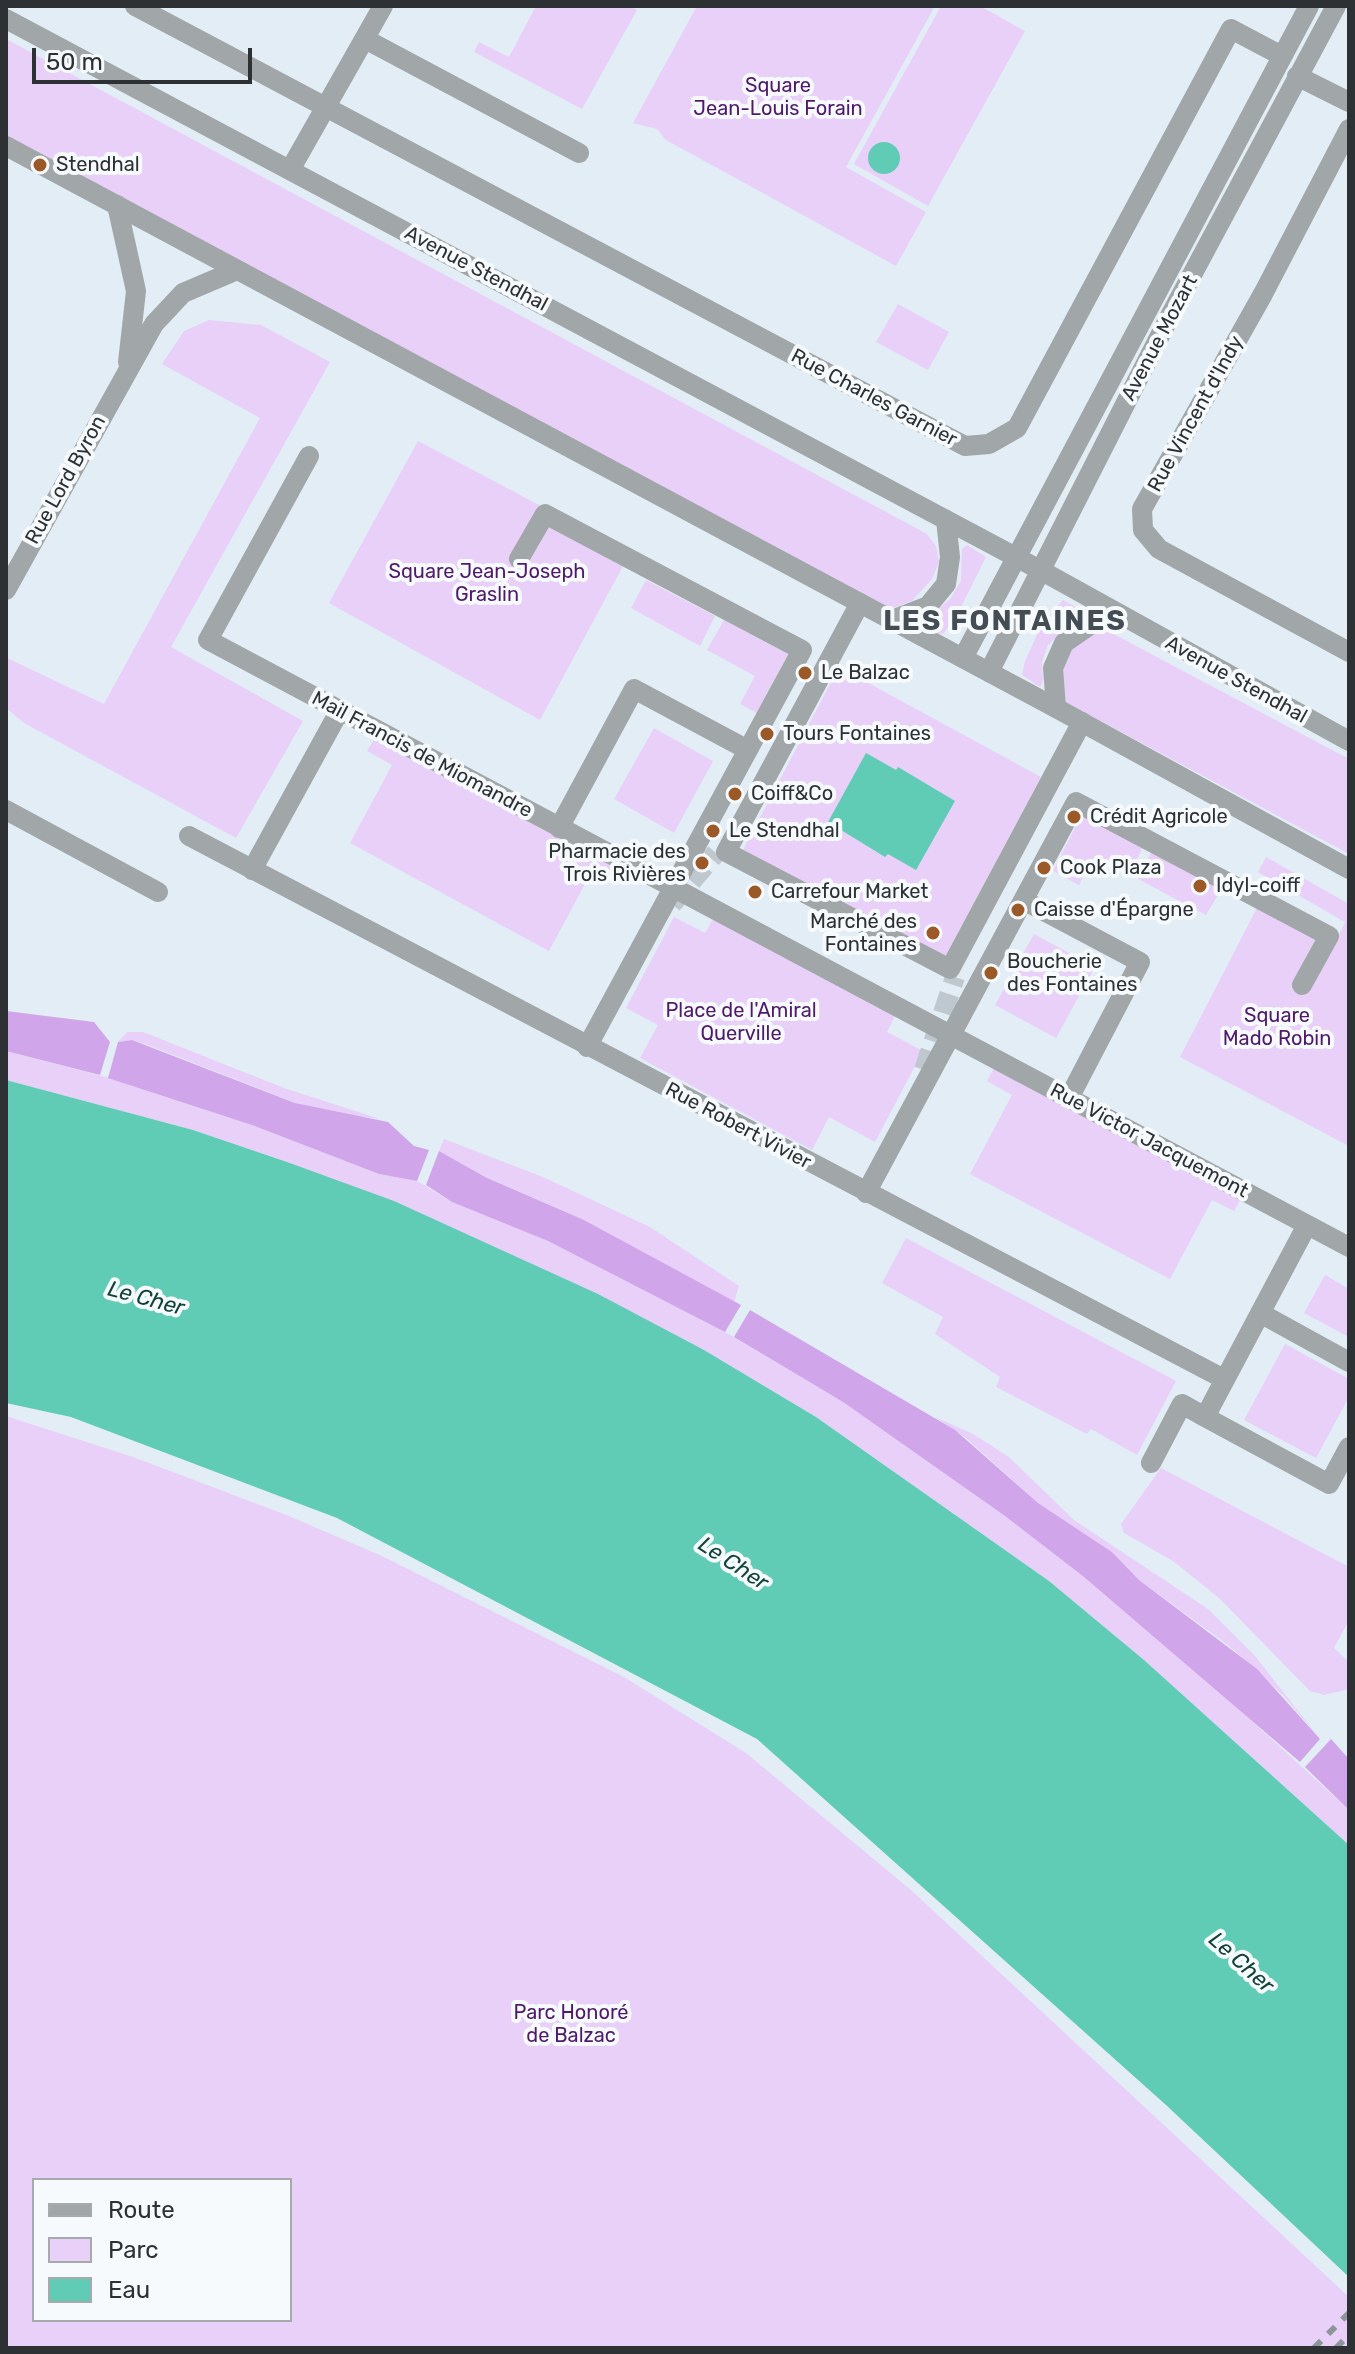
<!DOCTYPE html>
<meta charset="utf-8">
<style>
body{margin:0}
#map{position:relative;width:1355px;height:2354px;overflow:hidden;background:#e3edf6;font-family:Rubik,sans-serif}
canvas{display:block}
.frame{position:absolute;inset:0;border:8px solid #2d3134;pointer-events:none}
.legend{position:absolute;left:32px;top:2178px;width:260px;height:144px;box-sizing:border-box;background:#f6fafd;border:2px solid #a6aaad;margin:0;padding:10px 14px;list-style:none;font-size:24px;color:#2d3134}
.legend li{display:flex;align-items:center;gap:16px;height:40px}
.legend b{width:40px;border:2px solid #a6aaad}
.scale{position:absolute;left:32px;top:48px;width:220px;height:36px;box-sizing:border-box;border:4px solid #2d3134;border-top:0;padding-left:10px;font-size:24px;line-height:28px;white-space:nowrap;color:#2d3134;-webkit-text-stroke:6px #f6fafd;paint-order:stroke}
</style>
<div id="map">
<canvas width="1355" height="2354"></canvas>
<div class="frame"></div>
<ul class="legend">
<li><b style="height:10px;background:#a1a7a8"></b>Route</li>
<li><b style="height:22px;background:#e8d0f8"></b>Parc</li>
<li><b style="height:22px;background:#60ccb5"></b>Eau</li>
</ul>
<div class="scale">50 m</div>
</div>
<script>
const c = document.querySelector('canvas').getContext('2d');
c.lineJoin = 'round';
function paint(path, color) { c.fillStyle = color; c.fill(path, 'evenodd'); }
const toPath = rows => new Path2D(rows.map(r => 'M' + r).join(''));
function strokePath(path, color, width, dash) { c.strokeStyle = color; c.lineWidth = width; c.lineCap = dash ? 'butt' : 'round'; c.setLineDash(dash || []); c.stroke(path); }
function write(font, color, halo, rows, align = 'center') {
  c.font = font + ' Rubik,sans-serif'; c.lineWidth = 8; c.setLineDash([]); c.textBaseline = 'middle'; c.strokeStyle = halo; c.fillStyle = color; for (const [text, x, y, turn = 0] of rows) {
    c.save(); c.translate(x, y); c.rotate((+turn || 0) * Math.PI / 180); c.textAlign = isNaN(turn) ? turn : align; if (halo) c.strokeText(text, 0, 0); c.fillText(text, 0, 0); c.restore();
  }
}
const green = toPath([
 [536,6,628,6,637,10,582,109,474,52,479,42,509,57],
 [697,6,935,6,846,167,926,212,896,266,666,140,657,129,633,123],
 [941,6,980,6,1025,31,928,206,854,164],
 [6,39,927,534,936,546,939,562,932,579,912,601,885,611,6,136],
 [898,304,949,332,928,370,876,342],
 [209,320,261,325,330,362,171,647,303,721,236,838,24,723,6,708,7,658,104,704,260,418,162,364,184,331],
 [418,441,630,553,540,720,329,603],
 [967,545,986,557,959,611,944,633,939,634,925,627,925,621,950,599,961,581,962,549],
 [646,580,715,616,700,646,631,608],
 [1063,600,1083,611,1048,645,1042,662,1043,682,1040,687,1022,675,1025,661,1041,626],
 [724,620,788,654,757,713,740,704,755,676,707,650],
 [1106,630,1349,759,1349,854,1067,703,1061,697,1061,665,1071,650,1091,634],
 [839,667,1041,777,944,959,742,852],
 [654,728,713,761,674,833,614,799],
 [376,736,618,868,611,881,592,871,549,951,350,843,392,765,367,751],
 [1084,810,1145,842,1130,874,1095,856,1079,885,1053,871],
 [1154,847,1224,885,1206,915,1138,879],
 [1266,857,1349,904,1349,1146,1180,1057,1259,904,1334,945,1345,922,1258,872],
 [674,917,705,933,713,919,895,1016,887,1032,923,1051,875,1142,829,1117,812,1150,640,1058,658,1025,626,1008],
 [1034,934,1095,967,1056,1038,995,1005],
 [127,1032,143,1032,284,1088,380,1119,341,1114,296,1103,148,1045,132,1040,118,1042],
 [6,1051,121,1081,252,1125,379,1174,417,1181,452,1202,548,1241,725,1332,843,1402,1005,1516,1084,1577,1222,1694,1349,1810,1349,1845,1144,1660,1049,1581,816,1417,704,1350,287,1162,193,1130,6,1080],
 [994,1068,1241,1198,1234,1211,1212,1200,1170,1279,970,1174,1012,1095,987,1081],
 [444,1139,543,1177,650,1227,739,1286,734,1302,584,1220,472,1171,439,1151],
 [906,1238,1176,1381,1137,1455,1091,1429,1087,1434,996,1387,1000,1377,935,1334,943,1317,882,1283],
 [1325,1275,1349,1289,1347,1336,1304,1313],
 [1285,1344,1349,1379,1349,1397,1316,1458,1244,1420],
 [6,1416,133,1457,284,1514,382,1556,624,1677,746,1753,912,1891,1349,2297,1349,2348,6,2348],
 [290,2180,290,2320,34,2320,34,2180],
 [935,1417,973,1434,1009,1457,1074,1520,1208,1609,1255,1656,1320,1739,1284,1696,1228,1645,1139,1580,1112,1552,1038,1503,966,1438],
 [1161,1468,1349,1567,1349,1620,1334,1648,1349,1662,1349,1689,1324,1695,1310,1691,1219,1598,1173,1561,1124,1533,1121,1524]
]);
const forest = toPath([
 [6,1011,94,1022,110,1042,100,1075,6,1051],
 [132,1040,295,1103,388,1122,414,1146,429,1150,417,1181,379,1174,252,1125,108,1078,118,1042],
 [439,1151,485,1177,584,1220,741,1305,725,1332,548,1241,452,1202,426,1185],
 [750,1310,955,1430,1038,1503,1112,1552,1139,1580,1257,1669,1320,1739,1300,1762,1084,1577,1005,1516,843,1402,734,1337],
 [1331,1739,1349,1759,1349,1810,1305,1767]
]);
const water = toPath([
 '868 158a16 16 0 1 1 32 0a16 16 0 1 1-32 0Z',
 [866,753,896,770,898,767,955,801,916,870,888,854,885,857,828,822],
 [6,1080,193,1130,287,1162,394,1201,598,1294,704,1350,816,1417,1049,1581,1144,1660,1349,1845,1349,2277,1166,2105,757,1739,337,1518,71,1417,6,1403]
]);
const pedestrianTunnel = toPath([
 [672,904,716,853],
 [924,1070,955,977]
]);
const pedestrian = toPath([
 [309,456,208,640,1349,1247],
 [519,559,545,514,802,650,587,1047],
 [860,603,726,852,950,969,1082,722],
 [6,810,158,892],
 [559,828,634,689,748,750],
 [189,836,1224,1379],
 [252,870,340,710],
 [1025,901,1140,962,1069,1098],
 [866,1193,1076,802,1329,936,1302,985],
 [1260,1313,1349,1362],
 [1205,1417,1329,1484,1349,1447],
 [1151,1463,1182,1404,1205,1417,1307,1225]
]);
const minor = toPath([
 [135,6,965,446,989,444,1017,428,1231,29,1282,56],
 [365,39,579,153],
 [1297,76,1349,102],
 [1349,129,1263,294,1142,509,1143,530,1159,549,1349,652],
 [290,170,383,6],
 [117,205,136,291,128,362],
 [6,590,154,324,183,293,237,270],
 [892,620,928,606,946,584,950,557,946,520],
 [963,658,1309,6],
 [989,672,1171,314,1336,6],
 [1056,708,1053,668,1064,643,1093,623,1124,618]
]);
const tertiary = toPath([
 [6,19,1042,571,1349,741],
 [6,146,1056,708,1349,869]
]);
const rail = toPath([
 [1314,2348,1349,2313],
 [1336,2348,1349,2335]
]);
const markers = [
 [40,165,8,"#9c5928"],
 [805,673,8,"#9c5928"],
 [767,734,8,"#9c5928"],
 [735,794,8,"#9c5928"],
 [1074,817,8,"#9c5928"],
 [713,831,8,"#9c5928"],
 [702,863,8,"#9c5928"],
 [1044,868,8,"#9c5928"],
 [1200,886,8,"#9c5928"],
 [755,892,8,"#9c5928"],
 [1018,910,8,"#9c5928"],
 [933,933,8,"#9c5928"],
 [991,973,8,"#9c5928"]
];
const parkNames = [
 ["Square",778,86],
 ["Jean-Louis Forain",778,109],
 ["Square Jean-Joseph",487,572],
 ["Graslin",487,595],
 ["Place de l'Amiral",741,1011],
 ["Querville",741,1034],
 ["Square",1277,1016],
 ["Mado Robin",1277,1039],
 ["Parc Honoré",571,2013],
 ["de Balzac",571,2036]
];
const poiNames = [
 ["Stendhal",56,165],
 ["Le Balzac",821,673],
 ["Tours Fontaines",783,734],
 ["Coiff&Co",751,794],
 ["Crédit Agricole",1090,817],
 ["Le Stendhal",729,831],
 ["Pharmacie des",686,852,"right"],
 ["Trois Rivières",686,875,"right"],
 ["Cook Plaza",1060,868],
 ["Idyl-coiff",1216,886],
 ["Carrefour Market",771,892],
 ["Caisse d'Épargne",1034,910],
 ["Marché des",917,922,"right"],
 ["Fontaines",917,945,"right"],
 ["Boucherie",1007,962],
 ["des Fontaines",1007,985]
];
const streetNames = [
 ["Avenue Stendhal",476,269,28],
 ["Avenue Mozart",1160,338,-62],
 ["Rue Charles Garnier",874,398,28],
 ["Rue Vincent d'Indy",1196,414,-61],
 ["Rue Lord Byron",66,480,-61],
 ["Avenue Stendhal",1236,680,29],
 ["Mail Francis de Miomandre",422,755,28],
 ["Rue Robert Vivier",738,1126,28],
 ["Rue Victor Jacquemont",1149,1141,28]
];
const waterNames = [
 ["Le Cher",146,1299,15],
 ["Le Cher",733,1564,33],
 ["Le Cher",1241,1963,42]
];
const districtNames = [
 ["LES FONTAINES",1005,622]
];
paint(green, '#e8d0f8');
paint(forest, '#d0a5ea');
paint(water, '#60ccb5');
strokePath(pedestrianTunnel, '#bfc7cf', 20, [20, 10]);
strokePath(pedestrian, '#a1a7a8', 20);
strokePath(minor, '#a1a7a8', 20);
strokePath(tertiary, '#a1a7a8', 20);
strokePath(rail, '#8d959b', 6, [10, 10]);
for (const [x, y, r, color] of markers) { const dot = new Path2D(); dot.arc(x, y, r, 0, 2 * Math.PI); c.fillStyle = color; c.fill(dot); strokePath(dot, '#f6fafd', 3); }
write('20px', '#501a6a', '#f6fafd', parkNames);
write('20px', '#2d3134', '#f6fafd', poiNames, 'left');
write('20px', '#2d3134', '#f6fafd', streetNames);
write('italic 22px', '#124339', '#f6fafd', waterNames);
c.letterSpacing = '2px';
write('bold 28px', '#444c54', '#f6fafd', districtNames);
c.letterSpacing = '0px';
</script>
